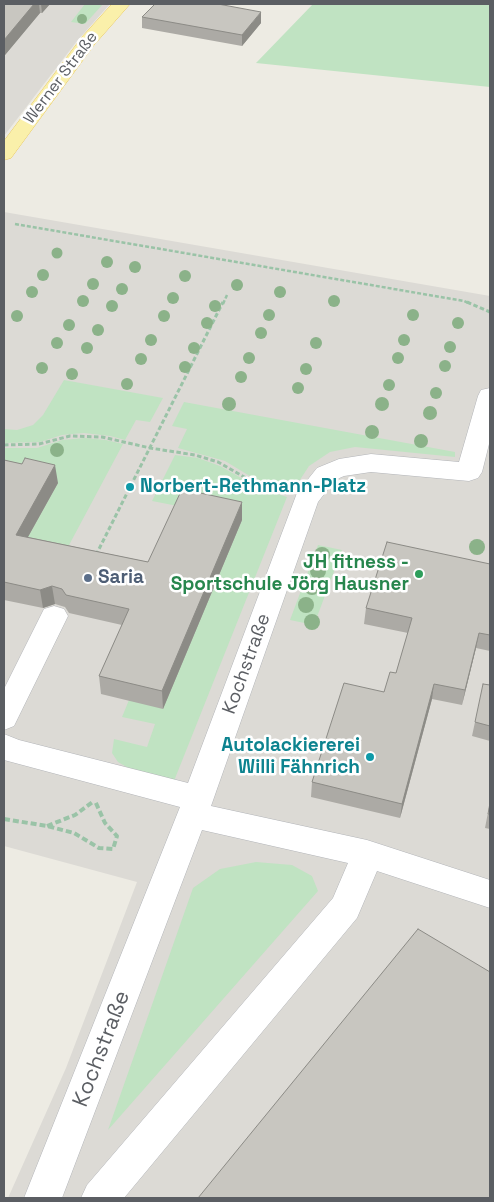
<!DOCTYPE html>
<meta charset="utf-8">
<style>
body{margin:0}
#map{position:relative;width:494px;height:1202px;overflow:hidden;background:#edebe3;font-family:"Space Grotesk",sans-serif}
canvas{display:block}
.frame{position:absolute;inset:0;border:5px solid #5b5e63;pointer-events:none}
</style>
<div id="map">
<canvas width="494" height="1202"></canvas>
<div class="frame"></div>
</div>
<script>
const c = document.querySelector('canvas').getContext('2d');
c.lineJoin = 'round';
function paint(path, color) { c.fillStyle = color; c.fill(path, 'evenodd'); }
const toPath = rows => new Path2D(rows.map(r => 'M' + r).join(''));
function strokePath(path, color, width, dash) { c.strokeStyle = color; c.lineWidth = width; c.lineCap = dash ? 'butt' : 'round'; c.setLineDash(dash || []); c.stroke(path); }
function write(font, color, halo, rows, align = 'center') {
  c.font = font + ' "Space Grotesk",sans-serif'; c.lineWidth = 5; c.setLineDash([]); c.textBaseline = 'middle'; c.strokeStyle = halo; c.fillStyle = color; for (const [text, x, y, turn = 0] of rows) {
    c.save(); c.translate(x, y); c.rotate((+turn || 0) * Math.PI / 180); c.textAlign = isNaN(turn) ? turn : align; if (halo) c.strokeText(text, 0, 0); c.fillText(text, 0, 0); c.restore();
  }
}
const industrial = toPath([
 [4,4,110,4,77,41,4,136],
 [4,212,490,296,490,1198,8,1198,66,1068,137,882,4,846]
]);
const green = toPath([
 [85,4,103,4,85,24,71,22],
 [313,4,490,4,490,87,256,63],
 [64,380,163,398,150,422,136,420,125,440,110,436,84,433,62,435,40,442,4,443,4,429,17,430,33,425,43,415],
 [184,402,455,452,455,457,355,447,330,452,309,466,292,492,258,481,225,461,178,448,187,429,172,426],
 [85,438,106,440,123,444,60,562,19,553,4,483,4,448,37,448,62,440],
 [175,455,198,458,220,466,259,488,287,497,174,781,130,769,118,762,112,753,114,739,147,747,155,724,122,717,129,700,183,507,152,501],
 [318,545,342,550,314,625,290,620],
 [256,862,292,865,312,876,318,891,108,1130,193,888,220,869]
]);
const pathFar2 = toPath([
 [15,224,464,301,470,304],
 [223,304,227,295]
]);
const pathFar1 = toPath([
 [467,302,490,312],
 [4,445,39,444,70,436,102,437,150,448,195,455,218,462,260,486,282,492],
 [96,555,223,302]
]);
const path = toPath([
 [4,819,47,826,74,833,99,848,113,849,117,836,105,823,95,801],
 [47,826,75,815,94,801]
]);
const minor = toPath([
 [490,388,490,440,482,472,478,478,469,481,371,472,344,476,335,480,318,502,211,806,367,840,490,880,490,908,377,871,357,918,124,1198,81,1198,87,1185,333,898,348,863,202,830,62,1198,24,1198,180,807,4,760,4,734,19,740,188,783,297,493,317,468,339,459,371,454,459,462,478,396,481,390,490,388],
 [54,606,64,609,68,616,14,726,4,730,4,689,44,609,54,606]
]);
const major = toPath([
 [112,4,130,4,94,45,11,158,4,160,4,141,82,37,112,4]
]);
const trees = [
 [82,19,5],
 [57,253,5.5],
 [107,262,6],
 [135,267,6],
 [43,275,6],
 [185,276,6],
 [93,284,6],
 [237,285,6],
 [122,289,6],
 [32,292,6],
 [280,292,6],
 [173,298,6],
 [83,301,6],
 [334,301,6],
 [112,306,6],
 [215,306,6],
 [269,315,6],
 [413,315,6],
 [17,316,6],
 [164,316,6],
 [207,323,6],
 [458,323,6],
 [69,325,6],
 [98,330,6],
 [261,333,6],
 [151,340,6],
 [404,340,6],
 [57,343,6],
 [316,343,6],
 [450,347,6],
 [87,348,6],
 [194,348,6],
 [249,358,6],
 [398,358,6],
 [141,359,6],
 [445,366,6],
 [185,367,6],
 [42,368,6],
 [306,369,6],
 [72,374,6],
 [241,377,6],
 [127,384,6],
 [389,385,6],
 [298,388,6],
 [436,393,6],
 [229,404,7],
 [382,404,7],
 [430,413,7],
 [372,432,7],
 [421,441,7],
 [57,450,7],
 [477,547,8],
 [322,555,8],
 [318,571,8],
 [312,587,8],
 [306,605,8],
 [312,622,8]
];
const wall = toPath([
 [4,4,50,4,42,13,40,13,5,55,4,55],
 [142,17,261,23,242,46,142,28],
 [4,460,22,464,58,483,28,537,148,562,242,520,163,709,101,694,99,676,122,625,69,613,65,607,55,604,43,608,4,600],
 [490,564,490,651,476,648,462,705,432,699,400,818,311,797,312,782,384,692,396,673,408,633,364,624,366,608],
 [490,685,490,741,472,736,475,722],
 [490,802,490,829,485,828]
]);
const shadedWall = toPath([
 [34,4,39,4,40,13,5,55,4,40],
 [41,4,50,4,42,13],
 [261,12,261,23,242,46,242,35],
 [55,465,58,483,19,553,16,535],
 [242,502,242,520,163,709,162,691],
 [52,586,55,604,43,608,40,590],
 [479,633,476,648,462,705,465,690],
 [434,684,432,699,400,818,402,804]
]);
const building = toPath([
 [4,4,34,4,4,40,4,4],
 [155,4,218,4,261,12,242,35,142,17,155,4],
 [25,458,55,465,16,535,148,562,182,489,242,502,162,691,99,676,129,609,66,595,62,589,52,586,40,590,4,582,4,460,22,464,25,458],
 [387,542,490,564,490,635,479,633,465,690,434,684,402,804,312,782,344,683,384,692,390,672,396,673,412,618,366,608,387,542],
 [483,684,490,685,490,726,475,722,483,684],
 [490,803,490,814,488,814,490,803],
 [418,929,490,972,490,1198,198,1198,418,929]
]);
const markers = [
 [130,487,5,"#0f9aa8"],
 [419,574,5,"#2e9e5b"],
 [88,578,5,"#5c6f8a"],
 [370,757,5,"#0f9aa8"]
];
const farStreetnames = [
 ["Werner Straße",61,78,-53]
];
const cultureNames = [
 ["Norbert-Rethmann-Platz",140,487],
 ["Autolackiererei",360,746,"right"],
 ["Willi Fähnrich",360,768,"right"]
];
const leisureNames = [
 ["JH fitness -",409,563],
 ["Sportschule Jörg Hausner",409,585]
];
const serviceNames = [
 ["Saria",98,578]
];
const streetNames = [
 ["Kochstraße",247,664,-70]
];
const nearStreetnames = [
 ["Kochstraße",102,1049,-69]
];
paint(industrial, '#dcdad5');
paint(green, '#c0e3c2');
strokePath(minor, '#b3b5b9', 1);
strokePath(major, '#e9c760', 1);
strokePath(pathFar2, '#9ac3a7', 2.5, [4, 2]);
strokePath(pathFar1, '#9ac3a7', 3, [4.5, 2.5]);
strokePath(path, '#9ac3a7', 4, [6, 3]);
paint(minor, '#fff');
paint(major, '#faf0aa');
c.fillStyle = '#8bb289';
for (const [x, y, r] of trees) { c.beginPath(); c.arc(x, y, r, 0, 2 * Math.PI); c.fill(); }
paint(wall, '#acaaa5');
paint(shadedWall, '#8c8b86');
paint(building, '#c8c6c0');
strokePath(building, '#8c8b86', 1);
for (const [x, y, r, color] of markers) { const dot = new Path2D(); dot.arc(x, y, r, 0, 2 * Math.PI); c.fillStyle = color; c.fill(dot); strokePath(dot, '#fff', 2); }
write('16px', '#5b5e63', '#fff', farStreetnames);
write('bold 19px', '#0d838f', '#fff', cultureNames, 'left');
write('bold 19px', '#27864d', '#fff', leisureNames, 'right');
write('bold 19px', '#4e5e75', '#fff', serviceNames, 'left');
write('19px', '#5b5e63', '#fff', streetNames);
write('22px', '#5b5e63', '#fff', nearStreetnames);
</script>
